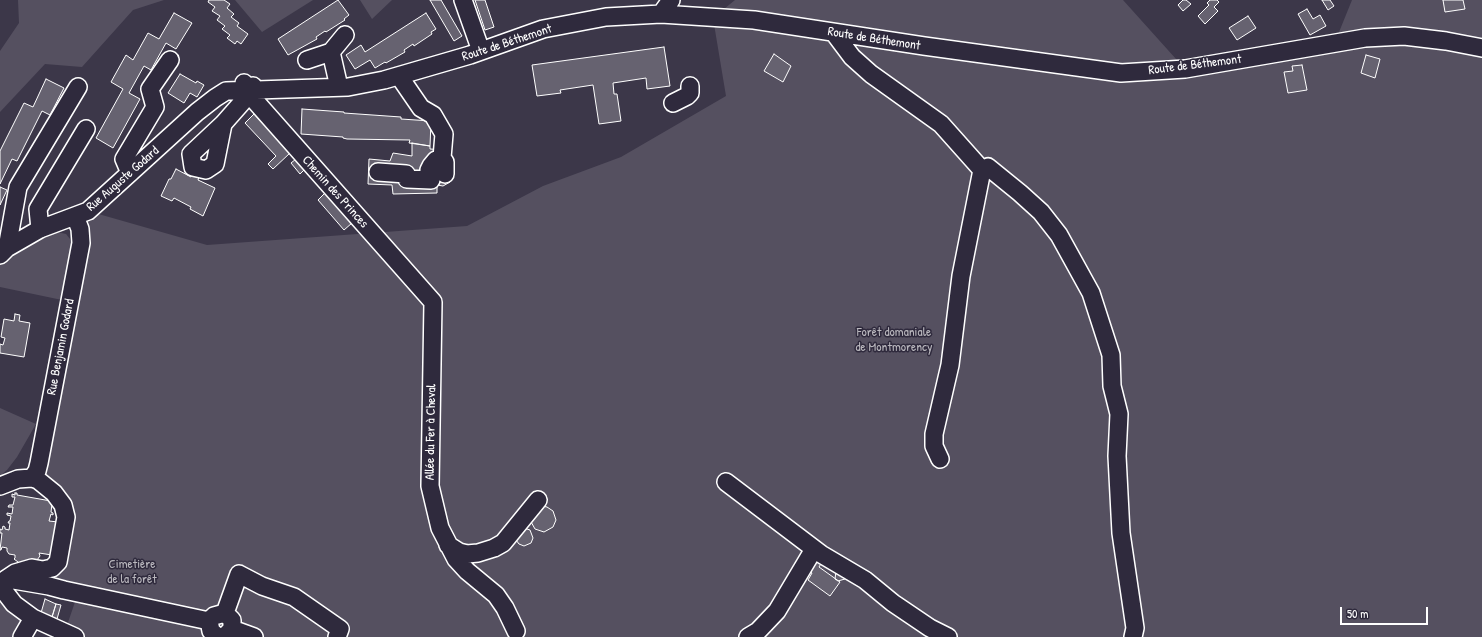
<!DOCTYPE html>
<meta charset="utf-8">
<style>
body{margin:0}
#map{position:relative;width:1482px;height:637px;overflow:hidden;background:#3c3749;font-family:"Patrick Hand",sans-serif}
canvas{display:block}
.scale{position:absolute;left:1340px;top:607px;width:88px;height:18px;box-sizing:border-box;border:2px solid #fff;border-top:0;padding-left:5px;font-size:12px;line-height:14px;white-space:nowrap;color:#fff;-webkit-text-stroke:3px #2f2a3d;paint-order:stroke}
</style>
<div id="map">
<canvas width="1482" height="637"></canvas>
<div class="scale">50 m</div>
</div>
<script>
const c = document.querySelector('canvas').getContext('2d');
c.lineJoin = 'round';
function paint(path, color) { c.fillStyle = color; c.fill(path, 'evenodd'); }
const toPath = rows => new Path2D(rows.map(r => 'M' + r).join(''));
function strokePath(path, color, width, dash) { c.strokeStyle = color; c.lineWidth = width; c.lineCap = dash ? 'butt' : 'round'; c.setLineDash(dash || []); c.stroke(path); }
function write(font, color, halo, rows, align = 'center') {
  c.font = font + ' "Patrick Hand",sans-serif'; c.lineWidth = 3; c.setLineDash([]); c.textBaseline = 'middle'; c.strokeStyle = halo; c.fillStyle = color; for (const [text, x, y, turn = 0] of rows) {
    c.save(); c.translate(x, y); c.rotate((+turn || 0) * Math.PI / 180); c.textAlign = isNaN(turn) ? turn : align; if (halo) c.strokeText(text, 0, 0); c.fillText(text, 0, 0); c.restore();
  }
}
const green = toPath([
 [18,0,164,0,133,10,82,67,45,64,0,112,0,51,19,23],
 [235,0,313,0,262,32],
 [360,0,392,0,372,19],
 [735,0,1123,0,1185,69,1335,42,1352,0,1482,0,1482,637,63,637,75,602,47,591,60,566,66,517,48,488,41,464,88,211,207,245,467,226,543,186,621,157,726,96,713,18],
 [43,232,57,232,66,234,70,239,72,246,62,300,0,287,0,262],
 [0,408,36,424,17,457,7,470,0,476],
 [0,586,33,618,25,637,0,637]
]);
const building = toPath([
 [209,0,224,0,230,4,227,8,234,14,231,17,239,23,237,26,248,34,241,44,237,41,235,44,227,38,230,35,222,29,225,26,217,20,220,16,212,11,215,7,208,2,209,0],
 [338,0,349,15,344,19,345,20,326,32,325,31,316,37,317,39,288,55,278,39,338,0],
 [430,0,441,0,462,36,454,41,430,0],
 [475,0,485,0,494,27,485,30,475,0],
 [1183,0,1186,0,1191,4,1183,11,1178,5,1183,0],
 [1210,0,1217,0,1219,2,1214,7,1218,11,1205,24,1198,16,1209,5,1207,3,1210,0],
 [1322,0,1330,0,1334,6,1328,10,1322,0],
 [1443,0,1463,0,1465,9,1445,12,1443,0],
 [1307,9,1313,19,1320,15,1326,26,1310,35,1298,14,1307,9],
 [174,13,192,23,176,49,166,43,151,70,144,66,129,93,140,99,113,148,96,138,123,89,111,82,126,55,133,60,148,33,159,39,174,13],
 [426,13,436,29,431,32,432,34,414,46,413,44,404,50,405,52,386,63,385,62,375,68,370,60,355,69,346,55,361,45,365,52,426,13],
 [1248,16,1256,28,1237,40,1229,28,1248,16],
 [664,47,670,86,647,89,646,78,613,83,614,94,617,94,621,121,599,124,593,85,560,90,561,93,537,96,532,65,664,47],
 [774,54,791,66,783,82,764,71,774,54],
 [1366,55,1380,59,1375,78,1361,73,1366,55],
 [1302,65,1307,90,1288,93,1284,72,1293,71,1292,66,1302,65],
 [180,74,196,83,197,81,204,85,197,97,190,93,184,103,168,93,180,74],
 [46,79,64,88,50,115,42,111,17,161,12,159,0,184,0,151,24,103,33,107,46,79],
 [302,109,344,112,344,113,401,117,401,119,431,121,430,146,409,143,410,140,347,139,343,138,343,137,301,134,302,109],
 [254,114,290,153,273,169,268,164,276,156,245,123,254,114],
 [412,143,430,146,430,149,449,150,453,163,454,174,450,182,443,186,437,185,437,193,393,194,392,185,368,184,369,159,390,161,393,153,412,156,412,143],
 [296,159,305,169,300,174,291,163,296,159],
 [176,169,191,177,193,174,199,177,198,180,215,188,203,216,190,209,191,207,174,198,172,201,161,196,169,179,171,179,176,169],
 [0,187,7,190,0,205,0,187],
 [326,192,352,223,344,230,318,200,326,192],
 [15,314,20,315,19,321,30,323,24,357,0,353,0,344,3,345,5,338,1,337,4,319,14,321,15,314],
 [15,493,17,493,17,495,51,501,52,504,51,512,53,513,53,515,51,514,49,521,58,522,52,555,39,553,40,556,37,560,33,560,31,559,31,560,18,564,18,562,14,559,15,558,15,555,9,554,7,551,7,548,2,547,1,550,0,550,2,533,0,533,0,529,2,530,3,526,5,527,5,529,9,530,10,523,8,523,9,521,10,521,11,516,7,515,7,513,12,514,13,507,8,507,9,505,13,505,15,497,12,497,12,494,15,495,15,493],
 [542,506,547,507,553,511,556,520,553,527,544,532,535,529,530,520,542,506],
 [524,528,530,530,533,538,531,543,524,546,519,544,516,540,524,528],
 [816,558,822,562,819,567,840,582,830,596,808,580,812,573,808,570,816,558],
 [836,571,846,577,845,579,838,581,835,579,836,571],
 [45,599,56,604,52,617,41,613,45,599],
 [56,604,61,605,57,619,52,617,56,604]
]);
const minor = toPath([
 [463,0,481,51],
 [661,14,671,0],
 [834,33,852,57,871,74,941,124,982,170],
 [307,60,331,52],
 [244,83,244,91,249,94,433,302,430,486,440,528,456,559,467,571,496,595,505,608,516,631],
 [339,87,331,52,345,35],
 [673,103,687,96,690,93,690,86],
 [223,124,215,164,206,170,193,167,191,154,223,124,253,90,253,86],
 [442,158,445,162,445,174],
 [378,172,406,174,407,179,431,180,429,170,431,166,436,160,442,158,444,134,433,115,421,108,399,76],
 [130,173,124,159,155,107,150,89,170,60],
 [40,229,38,209,86,129],
 [7,248,18,187,78,87],
 [0,255,7,248,40,229,88,211,197,112,215,98,226,91,348,87,384,80,470,55,543,29,606,17,661,14,754,20,924,46,1121,73,1185,69,1365,38,1404,36,1446,41,1482,48],
 [940,459,934,446,934,434,950,365,961,276,982,170,988,167,1020,193,1041,212,1059,235,1091,293,1111,355,1112,386,1119,414,1117,456,1121,533,1135,628,1133,637],
 [32,478,37,471,39,463,81,243,80,229,75,216],
 [726,482,821,554,865,580,893,603,930,628,948,637],
 [0,486,18,479,32,478,38,480,54,493,63,505,66,517,58,562,52,568,43,570,32,568,15,573,6,579],
 [448,545,459,552,467,554,478,553,494,548,503,543,538,500],
 [8,579,49,586,64,590,209,621,214,616,225,613,232,620,232,629,254,637],
 [0,586,14,604,33,618,75,637],
 [225,613,239,574,262,586,294,597,340,629,337,637],
 [209,621,211,631,217,636,222,637,226,635,232,629],
 [22,637,33,618],
 [748,637,758,631,777,611,814,549]
]);
const streetNames = [
 ["Route de Béthemont",874,39,9],
 ["Route de Béthemont",507,43,-18],
 ["Route de Béthemont",1195,65,-7],
 ["Rue Auguste Godard",123,179,-41],
 ["Chemin des Princes",335,192,48],
 ["Rue Benjamin Godard",61,347,-79],
 ["Allée du Fer à Cheval",431,432,-89]
];
const parkNames = [
 ["Forêt domaniale",894,333],
 ["de Montmorency",894,348],
 ["Cimetière",132,565],
 ["de la forêt",132,580]
];
paint(green, '#555060');
paint(building, '#666270');
strokePath(building, '#fff', 1);
strokePath(minor, '#fff', 20);
strokePath(minor, '#2f2a3d', 17);
write('13px', '#fff', '#2f2a3d', streetNames);
write('13px', '#bbb9bf', '#2f2a3d', parkNames);
</script>
